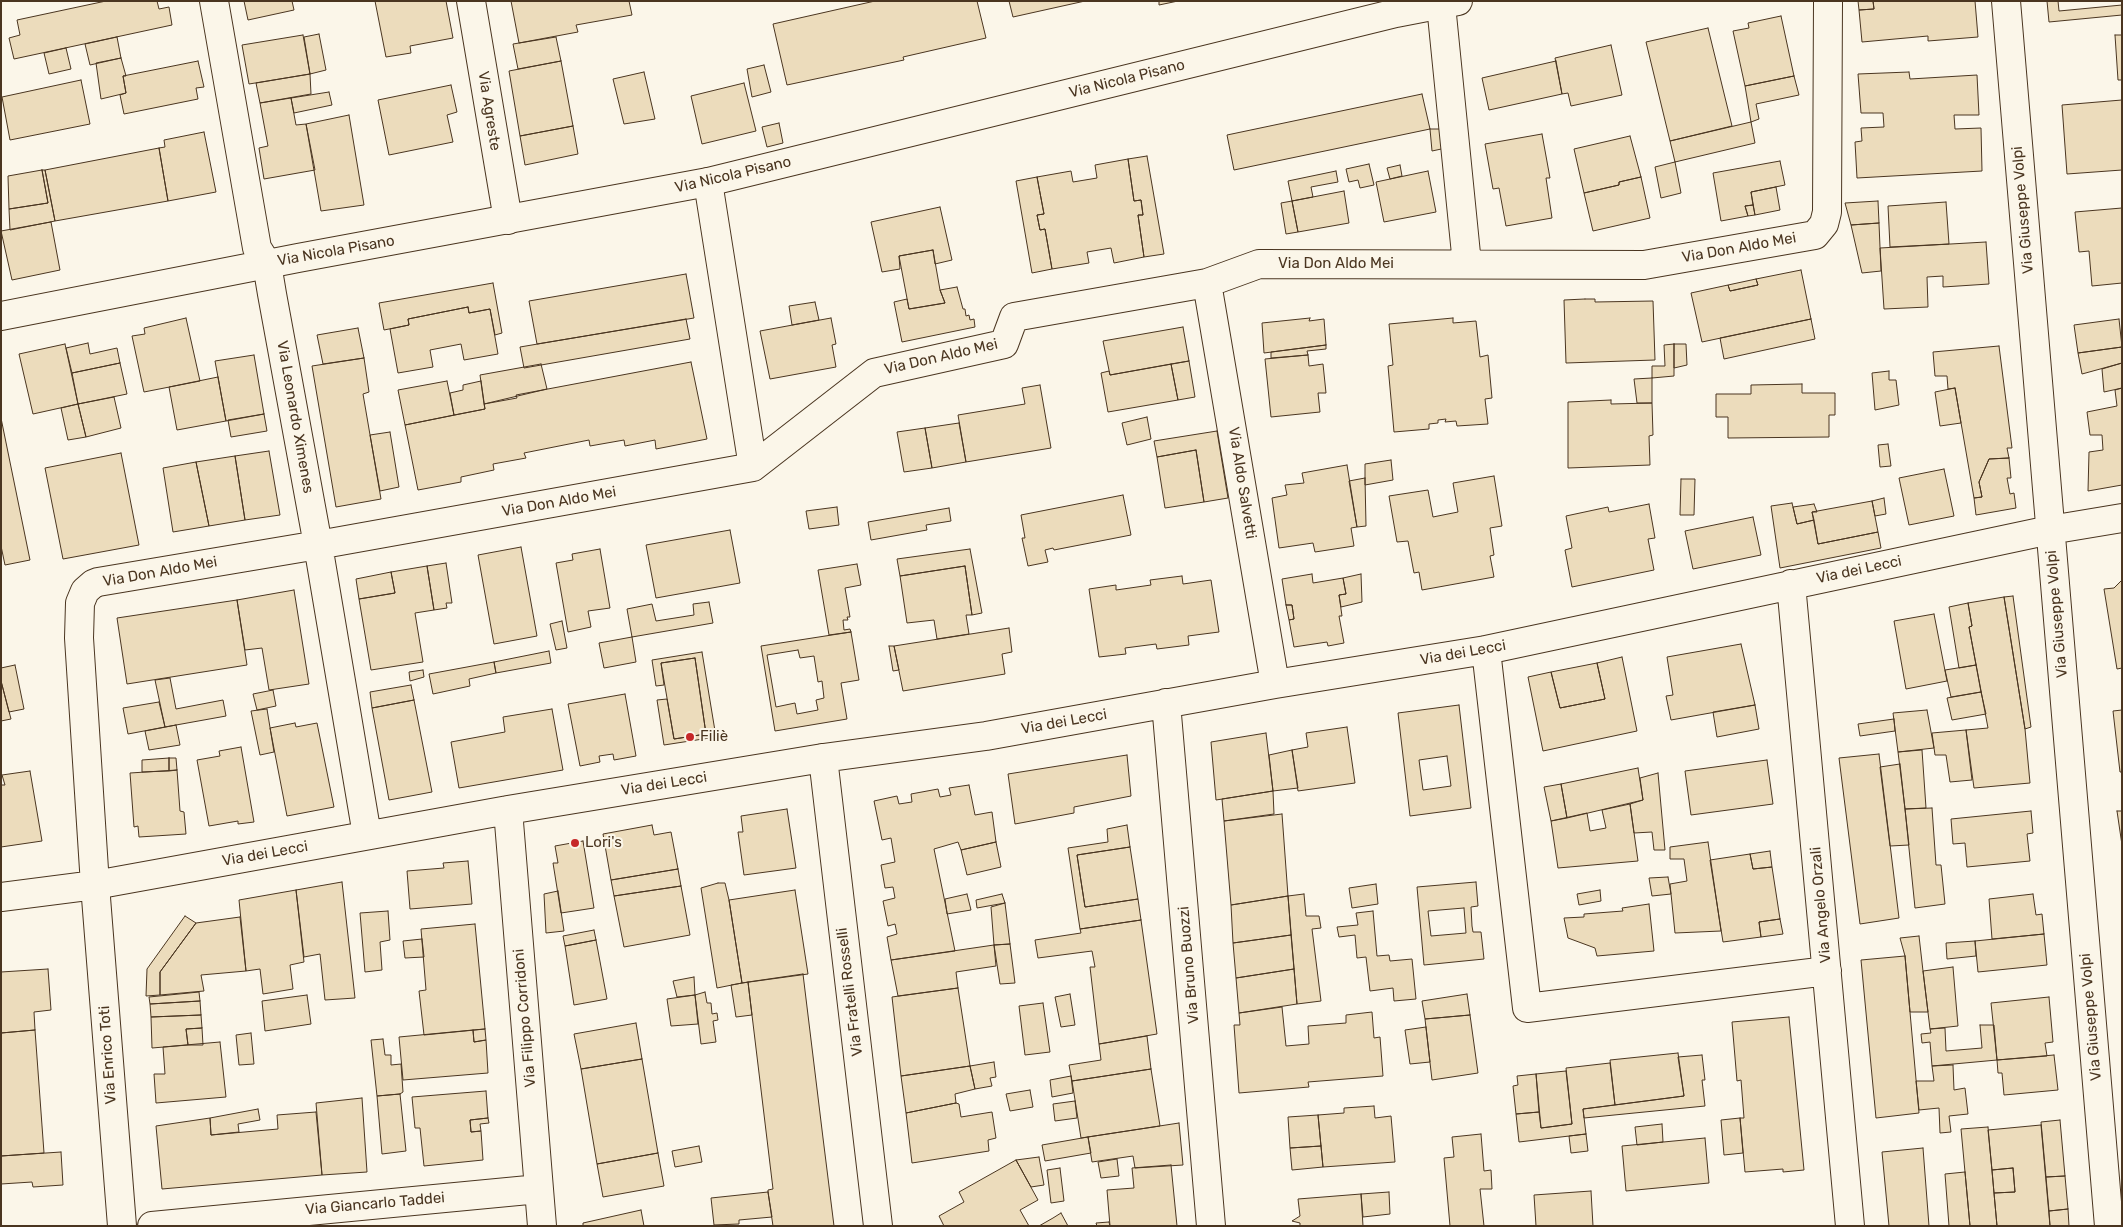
<!DOCTYPE html>
<meta charset="utf-8">
<style>
body{margin:0}
#map{position:relative;width:2123px;height:1227px;overflow:hidden;background:#fbf6e9;font-family:Rubik,sans-serif}
canvas{display:block}
.frame{position:absolute;inset:0;border:2px solid #4a3520;pointer-events:none}
</style>
<div id="map">
<canvas width="2123" height="1227"></canvas>
<div class="frame"></div>
</div>
<script>
const c = document.querySelector('canvas').getContext('2d');
c.lineJoin = 'round';
function paint(path, color) { c.fillStyle = color; c.fill(path, 'evenodd'); }
const toPath = rows => new Path2D(rows.map(r => 'M' + r).join(''));
function strokePath(path, color, width, dash) { c.strokeStyle = color; c.lineWidth = width; c.lineCap = dash ? 'butt' : 'round'; c.setLineDash(dash || []); c.stroke(path); }
function write(font, color, halo, rows, align = 'center') {
  c.font = font + ' Rubik,sans-serif'; c.lineWidth = 4; c.setLineDash([]); c.textBaseline = 'middle'; c.strokeStyle = halo; c.fillStyle = color; for (const [text, x, y, turn = 0] of rows) {
    c.save(); c.translate(x, y); c.rotate((+turn || 0) * Math.PI / 180); c.textAlign = isNaN(turn) ? turn : align; if (halo) c.strokeText(text, 0, 0); c.fillText(text, 0, 0); c.restore();
  }
}
const building = toPath([
 [106,1,157,1,159,9,169,7,172,25,14,59,9,38,20,35,17,20,106,1],
 [244,1,292,1,294,10,248,20,244,1],
 [375,1,446,1,453,38,410,46,411,53,386,57,375,1],
 [511,1,629,1,632,15,576,25,578,32,519,43,511,1],
 [875,1,977,1,986,38,903,57,904,60,787,85,773,24,875,1],
 [1009,1,1085,1,1013,17,1009,1],
 [1159,1,1178,1,1159,5,1159,1],
 [1858,1,1873,1,1874,9,1859,10,1858,1],
 [1873,1,1975,1,1978,37,1928,41,1928,36,1862,42,1859,10,1874,9,1873,1],
 [2047,1,2058,1,2059,11,2122,5,2122,15,2049,22,2047,1],
 [1781,16,1794,76,1745,86,1733,31,1749,28,1748,23,1781,16],
 [1708,28,1732,126,1670,141,1646,42,1708,28],
 [319,34,326,70,310,74,304,37,319,34],
 [303,35,310,74,249,84,242,45,303,35],
 [2115,35,2122,35,2122,80,2118,80,2115,35],
 [117,37,121,58,90,65,85,44,117,37],
 [556,37,561,61,518,69,513,44,556,37],
 [1611,45,1622,95,1571,106,1568,93,1562,94,1555,58,1611,45],
 [66,48,71,69,49,74,44,53,66,48],
 [121,58,126,76,123,76,126,93,101,99,96,63,121,58],
 [198,61,204,87,196,88,198,99,124,114,120,95,126,93,123,76,198,61],
 [561,61,573,126,520,136,509,71,561,61],
 [1556,61,1562,94,1489,110,1482,78,1556,61],
 [764,65,771,92,752,97,747,69,764,65],
 [644,72,655,119,624,124,613,79,644,72],
 [1909,72,1910,79,1977,75,1979,115,1954,115,1955,129,1981,128,1982,171,1857,178,1855,142,1862,141,1861,128,1884,127,1883,113,1861,113,1858,74,1909,72],
 [310,74,311,94,260,103,256,83,310,74],
 [1794,76,1799,95,1756,104,1759,119,1751,122,1745,86,1794,76],
 [81,80,90,124,10,140,2,97,81,80],
 [744,83,756,131,702,144,691,96,744,83],
 [451,85,457,112,447,115,453,142,389,155,378,100,451,85],
 [329,92,332,105,294,113,291,98,329,92],
 [1422,94,1430,129,1234,170,1227,135,1422,94],
 [291,98,296,125,306,124,315,170,264,179,259,148,268,146,260,103,291,98],
 [2122,100,2122,170,2067,174,2062,105,2122,100],
 [349,115,364,205,321,211,306,124,349,115],
 [1751,122,1755,143,1675,162,1670,141,1751,122],
 [779,123,783,143,767,147,762,127,779,123],
 [573,126,578,154,525,165,520,136,573,126],
 [1430,129,1444,129,1446,148,1432,151,1430,129],
 [204,132,216,192,168,201,159,148,165,147,164,140,204,132],
 [1542,134,1550,178,1546,178,1552,218,1506,226,1499,188,1493,189,1485,144,1542,134],
 [1630,136,1641,177,1619,182,1619,185,1584,193,1574,149,1630,136],
 [159,148,168,201,55,221,45,170,159,148],
 [1147,156,1164,254,1144,257,1138,215,1143,215,1141,200,1134,201,1128,159,1147,156],
 [1128,159,1134,201,1141,200,1143,215,1138,215,1144,257,1114,263,1111,248,1087,252,1089,263,1052,269,1045,229,1040,230,1037,215,1044,214,1037,177,1071,171,1073,182,1097,178,1095,165,1128,159],
 [1780,161,1785,185,1751,192,1753,205,1745,206,1748,216,1721,221,1713,173,1780,161],
 [1675,162,1681,193,1661,198,1655,167,1675,162],
 [1369,164,1374,185,1360,188,1358,180,1349,182,1346,169,1369,164],
 [1400,165,1402,176,1390,179,1387,168,1400,165],
 [42,170,48,203,9,209,8,176,42,170],
 [42,170,45,170,55,221,10,230,9,209,48,203,42,170],
 [1336,171,1338,182,1311,187,1313,197,1292,201,1288,181,1336,171],
 [1428,171,1436,212,1384,222,1376,182,1428,171],
 [1037,177,1044,214,1037,215,1040,230,1045,229,1052,269,1032,273,1016,181,1037,177],
 [1641,177,1650,218,1593,231,1584,193,1619,185,1619,182,1641,177],
 [1776,187,1780,210,1755,215,1751,192,1776,187],
 [1344,191,1349,223,1298,232,1292,201,1344,191],
 [1292,201,1298,232,1286,234,1281,203,1292,201],
 [1878,201,1879,223,1851,225,1845,203,1878,201],
 [1946,202,1949,244,1890,247,1888,206,1946,202],
 [1753,205,1755,215,1748,216,1745,206,1753,205],
 [940,207,952,260,935,264,933,250,899,256,900,269,882,272,871,222,940,207],
 [2122,208,2122,283,2092,286,2089,251,2079,252,2075,212,2122,208],
 [51,222,60,270,12,280,1,231,51,222],
 [1879,223,1881,271,1862,273,1851,225,1879,223],
 [1986,242,1989,284,1943,287,1943,276,1927,277,1928,307,1884,309,1880,248,1986,242],
 [933,250,940,290,945,303,909,309,899,256,933,250],
 [1801,270,1811,319,1702,342,1691,293,1728,285,1730,291,1758,285,1756,279,1801,270],
 [686,274,694,318,537,344,529,301,686,274],
 [1756,279,1758,285,1730,291,1728,285,1756,279],
 [493,283,502,333,495,335,490,309,469,313,468,307,408,319,409,325,384,330,379,303,493,283],
 [957,287,963,309,965,309,966,316,969,315,970,320,974,319,975,327,902,342,894,302,907,299,909,309,945,303,940,290,957,287],
 [1585,299,1595,299,1595,302,1653,301,1655,360,1566,363,1564,300,1585,299],
 [815,302,819,320,792,325,789,306,815,302],
 [468,307,469,313,490,309,498,354,464,360,461,344,430,350,433,367,398,373,390,329,409,325,408,319,468,307],
 [186,318,200,381,144,392,132,336,145,334,144,328,186,318],
 [831,318,836,344,832,345,836,367,770,379,760,331,831,318],
 [1310,318,1309,321,1324,319,1326,345,1264,353,1262,323,1310,318],
 [1453,318,1453,323,1476,321,1480,357,1488,355,1492,398,1485,399,1488,424,1457,426,1456,421,1445,422,1446,419,1438,420,1438,423,1429,424,1429,429,1394,432,1388,366,1393,365,1389,324,1453,318],
 [686,319,690,339,524,368,520,347,686,319],
 [1811,319,1815,339,1724,359,1720,338,1811,319],
 [2119,319,2122,347,2078,353,2074,325,2119,319],
 [1183,327,1189,361,1110,375,1103,341,1183,327],
 [358,328,364,358,323,364,317,335,358,328],
 [88,343,90,354,117,348,120,363,72,373,66,348,88,343],
 [65,344,78,404,33,414,19,354,65,344],
 [1674,344,1686,344,1687,365,1674,368,1674,344],
 [1674,344,1674,376,1652,378,1652,366,1665,366,1664,345,1674,344],
 [1326,345,1326,349,1307,351,1308,355,1271,358,1271,352,1326,345],
 [1999,346,2012,448,2007,448,2009,458,1989,459,1979,482,1982,497,1974,498,1955,388,1948,389,1947,376,1935,376,1933,352,1999,346],
 [2122,347,2122,363,2082,374,2078,353,2122,347],
 [254,355,264,414,226,421,215,361,254,355],
 [1308,355,1309,366,1323,364,1326,393,1318,393,1320,412,1271,417,1265,359,1308,355],
 [364,358,369,392,363,394,381,499,336,507,312,366,364,358],
 [1189,361,1195,397,1178,400,1171,364,1189,361],
 [691,362,707,439,656,449,655,440,625,446,624,440,590,446,589,440,524,453,526,458,493,464,494,470,461,477,461,482,418,490,405,425,485,409,484,404,517,398,516,395,691,362],
 [120,363,127,394,78,404,72,373,120,363],
 [2122,363,2122,388,2104,392,2102,369,2122,363],
 [541,364,547,389,484,404,480,375,541,364],
 [1171,364,1178,400,1108,412,1101,373,1109,371,1110,375,1171,364],
 [1889,371,1889,380,1896,380,1899,405,1875,410,1872,373,1889,371],
 [218,377,226,421,177,430,169,387,218,377],
 [1652,378,1652,403,1637,403,1634,379,1652,378],
 [447,381,454,415,405,425,398,390,447,381],
 [481,381,485,409,454,415,450,393,463,390,463,385,481,381],
 [1802,384,1802,393,1835,393,1835,415,1829,415,1829,437,1728,438,1728,417,1716,417,1716,394,1751,394,1751,385,1802,384],
 [1040,385,1051,448,966,462,958,415,1025,404,1022,388,1040,385],
 [1955,388,1961,423,1940,426,1935,392,1955,388],
 [2122,388,2122,485,2088,491,2089,452,2103,450,2102,435,2090,435,2087,412,2117,406,2115,390,2122,388],
 [114,397,121,428,86,437,78,404,114,397],
 [1611,400,1611,404,1652,403,1653,435,1649,436,1650,465,1568,468,1568,402,1611,400],
 [78,404,86,437,68,440,61,408,78,404],
 [264,414,267,431,231,437,228,420,264,414],
 [1147,417,1151,439,1127,445,1122,423,1147,417],
 [1,418,30,560,5,565,1,546,1,418],
 [959,423,966,462,932,468,925,428,959,423],
 [925,428,932,468,904,472,897,432,925,428],
 [1217,431,1228,498,1204,502,1196,450,1157,457,1154,441,1217,431],
 [390,432,399,487,380,491,370,435,390,432],
 [1888,444,1891,466,1880,467,1878,445,1888,444],
 [1196,450,1204,502,1165,508,1157,457,1196,450],
 [269,451,280,515,245,520,235,456,269,451],
 [121,453,139,545,63,559,45,468,121,453],
 [235,456,245,520,209,526,196,462,235,456],
 [2009,458,2011,478,2007,478,2010,494,2014,493,2016,508,1976,515,1974,498,1982,497,1979,482,1989,459,2009,458],
 [1391,460,1393,480,1365,485,1365,464,1391,460],
 [196,462,209,526,173,532,163,468,196,462],
 [1347,465,1357,527,1351,528,1354,546,1315,552,1313,543,1279,548,1272,498,1287,495,1285,485,1304,483,1302,473,1347,465],
 [1944,469,1954,516,1909,525,1899,478,1944,469],
 [1494,476,1502,526,1490,528,1494,555,1490,556,1494,577,1422,590,1419,572,1414,573,1408,541,1397,542,1389,496,1428,490,1433,517,1458,512,1453,483,1494,476],
 [1365,478,1366,526,1357,527,1349,481,1365,478],
 [1681,479,1695,479,1694,515,1680,515,1681,479],
 [1123,495,1131,535,1054,550,1053,548,1045,550,1048,562,1028,566,1022,538,1025,538,1021,515,1123,495],
 [1884,498,1886,514,1875,516,1872,501,1884,498],
 [1872,501,1878,532,1818,544,1812,512,1872,501],
 [1792,503,1797,524,1814,520,1818,544,1878,532,1881,548,1780,568,1771,506,1792,503],
 [1649,504,1655,538,1648,539,1654,570,1572,587,1565,550,1572,548,1566,516,1608,507,1609,512,1649,504],
 [1814,504,1817,512,1812,512,1814,520,1797,524,1793,507,1814,504],
 [837,507,839,525,809,529,806,511,837,507],
 [949,508,951,521,926,525,927,530,871,540,868,522,949,508],
 [1753,517,1761,555,1693,569,1685,531,1753,517],
 [730,530,740,583,656,598,646,545,730,530],
 [521,547,537,636,494,644,478,555,521,547],
 [600,549,610,608,588,611,591,627,568,632,556,563,573,560,572,554,600,549],
 [970,549,982,613,972,615,965,566,900,576,897,559,970,549],
 [446,563,452,603,446,603,447,608,434,610,427,566,446,563],
 [857,564,861,585,845,588,850,617,847,617,848,620,843,620,844,630,850,629,851,632,829,635,818,570,857,564],
 [427,566,434,610,415,613,423,662,371,670,359,599,395,593,391,572,427,566],
 [965,566,972,615,966,615,969,634,937,639,934,620,907,623,900,576,965,566],
 [391,572,395,593,359,599,356,579,391,572],
 [1312,574,1313,583,1343,578,1346,594,1339,595,1342,616,1339,616,1344,643,1328,646,1327,642,1294,647,1289,620,1294,619,1292,605,1286,605,1282,579,1312,574],
 [1361,574,1362,602,1341,607,1339,595,1346,594,1343,578,1361,574],
 [1182,576,1183,584,1211,580,1219,632,1188,636,1189,645,1157,649,1156,644,1125,648,1126,654,1099,657,1089,589,1116,585,1116,590,1151,585,1150,580,1182,576],
 [2122,580,2122,668,2117,669,2104,589,2114,588,2122,580],
 [294,590,309,684,269,690,262,648,245,650,237,600,294,590],
 [2013,596,2031,727,2025,729,2004,597,2013,596],
 [2004,597,2025,729,2030,783,1974,788,1966,730,1988,728,1969,627,1972,626,1968,603,2004,597],
 [237,600,247,665,127,684,117,618,237,600],
 [709,602,713,623,632,637,627,609,652,604,656,621,694,615,693,604,709,602],
 [1968,603,1972,626,1969,627,1976,665,1959,668,1949,607,1968,603],
 [1286,605,1292,605,1294,619,1289,620,1286,605],
 [1934,614,1947,681,1906,689,1894,621,1934,614],
 [562,621,567,648,556,650,550,624,562,621],
 [1009,628,1012,652,1002,654,1005,674,903,691,894,646,1009,628],
 [851,632,859,680,841,683,847,719,775,731,761,646,851,632],
 [798,650,800,658,814,656,818,682,822,681,824,698,816,700,818,710,797,714,795,703,776,707,767,655,798,650],
 [632,637,636,662,604,668,599,643,632,637],
 [1741,644,1755,705,1671,720,1666,696,1673,695,1667,657,1741,644],
 [889,646,894,646,899,670,893,671,889,646],
 [549,651,551,663,496,673,494,662,549,651],
 [702,652,716,737,664,745,657,700,667,699,674,739,706,734,695,658,661,663,664,685,656,686,652,660,702,652],
 [1622,657,1637,731,1543,751,1528,677,1551,672,1560,708,1605,699,1597,663,1622,657],
 [695,658,706,734,674,739,661,663,695,658],
 [494,662,496,673,469,679,470,686,433,694,429,674,494,662],
 [1597,663,1605,699,1560,708,1551,672,1597,663],
 [15,665,24,709,9,712,1,681,1,668,15,665],
 [1976,665,1981,692,1951,697,1945,670,1976,665],
 [423,670,424,677,410,681,409,672,423,670],
 [170,678,176,709,223,700,226,716,165,727,155,680,170,678],
 [1,681,11,719,1,721,1,681],
 [411,685,414,700,372,708,370,692,411,685],
 [273,690,276,706,257,710,253,694,273,690],
 [1981,692,1986,714,1952,720,1947,698,1981,692],
 [625,694,636,756,614,760,613,754,599,756,600,762,580,766,568,704,625,694],
 [414,700,432,792,389,800,372,708,414,700],
 [159,702,165,727,128,734,123,708,159,702],
 [1459,705,1471,808,1410,816,1398,713,1459,705],
 [1447,756,1451,786,1423,790,1419,760,1447,756],
 [1755,705,1759,729,1717,737,1713,712,1755,705],
 [267,709,274,752,260,755,251,711,267,709],
 [552,709,563,770,459,788,451,742,505,732,503,717,552,709],
 [1927,710,1934,748,1898,752,1893,713,1927,710],
 [2122,710,2122,772,2120,772,2113,711,2122,710],
 [1894,719,1895,731,1860,736,1858,724,1894,719],
 [295,723,296,727,317,723,334,807,287,816,270,728,295,723],
 [176,725,180,745,149,750,145,731,176,725],
 [1347,727,1355,783,1298,791,1292,750,1308,747,1306,733,1347,727],
 [1966,730,1972,780,1950,782,1946,755,1935,755,1932,733,1966,730],
 [1266,733,1273,791,1216,800,1211,742,1266,733],
 [241,747,254,822,238,824,238,821,209,826,197,760,220,756,219,751,241,747],
 [1292,750,1298,788,1273,791,1269,755,1292,750],
 [1922,750,1926,808,1905,809,1898,752,1922,750],
 [1879,754,1899,918,1860,924,1839,758,1879,754],
 [1127,755,1131,796,1074,807,1074,813,1015,824,1008,774,1127,755],
 [169,758,169,771,142,772,142,760,169,758],
 [169,758,176,758,177,770,169,771,169,758],
 [1767,760,1773,804,1691,815,1685,771,1767,760],
 [1900,764,1909,845,1890,846,1880,767,1900,764],
 [1638,768,1643,800,1567,818,1561,784,1638,768],
 [177,770,180,811,184,812,186,834,139,837,138,826,134,827,130,773,177,770],
 [30,771,42,841,1,847,1,785,5,785,2,775,30,771],
 [1658,773,1665,850,1654,850,1652,832,1634,833,1630,804,1643,800,1640,778,1658,773],
 [1561,784,1567,818,1551,821,1544,787,1561,784],
 [969,785,975,815,992,812,996,842,961,850,958,842,934,849,955,951,891,960,887,937,897,934,895,924,888,926,883,901,895,898,893,887,885,888,881,865,895,862,891,838,882,840,874,801,897,796,899,804,912,802,911,794,938,789,940,797,951,795,949,788,969,785],
 [1273,791,1274,814,1224,821,1222,799,1273,791],
 [1630,804,1638,861,1558,868,1551,821,1587,813,1590,831,1606,828,1602,810,1630,804],
 [1932,808,1936,865,1941,865,1945,904,1915,908,1905,809,1932,808],
 [787,809,796,868,744,875,738,832,743,832,741,816,787,809],
 [2031,811,2033,833,2027,834,2030,861,1967,867,1965,843,1953,844,1951,819,2031,811],
 [2117,811,2122,811,2122,845,2117,811],
 [1282,814,1288,896,1231,905,1224,821,1282,814],
 [652,825,654,835,671,832,678,869,611,880,603,834,652,825],
 [1127,825,1130,847,1077,855,1085,907,1138,899,1141,920,1080,929,1068,848,1108,842,1107,829,1127,825],
 [583,841,594,908,561,913,553,863,558,863,555,846,583,841],
 [996,842,1001,867,967,875,961,850,996,842],
 [1708,842,1721,931,1675,933,1670,884,1687,881,1684,859,1670,859,1670,847,1708,842],
 [1130,847,1138,899,1085,907,1077,855,1130,847],
 [1770,851,1772,867,1753,869,1750,854,1770,851],
 [1750,854,1753,869,1772,867,1780,919,1759,922,1761,937,1723,942,1710,860,1750,854],
 [468,861,472,904,410,909,407,871,444,868,443,863,468,861],
 [678,869,681,886,614,896,611,880,678,869],
 [1668,877,1671,894,1652,896,1649,878,1668,877],
 [342,882,355,998,325,1000,320,954,304,957,296,890,342,882],
 [1476,882,1478,906,1471,907,1472,926,1473,932,1481,932,1484,959,1424,965,1417,887,1476,882],
 [1464,908,1466,933,1431,936,1428,911,1464,908],
 [718,883,725,883,729,900,742,983,717,988,701,888,718,883],
 [1376,884,1378,904,1352,908,1349,888,1376,884],
 [681,886,690,935,624,947,614,896,681,886],
 [296,890,304,962,290,965,293,989,263,994,260,969,246,971,239,900,296,890],
 [795,890,808,974,742,983,729,900,795,890],
 [1600,890,1601,901,1579,905,1577,894,1600,890],
 [558,891,564,931,546,933,544,894,558,891],
 [967,894,971,910,947,914,945,899,967,894],
 [1002,894,1005,903,977,908,976,900,1002,894],
 [1304,894,1306,916,1319,916,1321,928,1312,929,1321,1001,1297,1004,1288,896,1304,894],
 [2033,894,2036,915,2042,914,2044,934,1992,939,1989,899,2033,894],
 [1288,896,1291,935,1233,943,1231,905,1288,896],
 [1005,903,1010,944,994,945,991,907,1005,903],
 [1649,904,1654,951,1597,956,1595,948,1568,938,1564,918,1584,917,1584,914,1623,911,1622,908,1649,904],
 [388,911,390,940,380,942,382,970,365,972,360,913,388,911],
 [1373,911,1377,956,1389,955,1390,961,1412,959,1416,999,1394,1001,1393,988,1370,991,1366,957,1357,958,1355,935,1339,937,1337,927,1358,925,1356,913,1373,911],
 [185,916,196,923,160,972,160,995,146,996,147,969,185,916],
 [240,917,246,971,201,975,204,991,160,995,160,972,196,923,240,917],
 [1780,919,1783,934,1761,937,1759,922,1780,919],
 [1141,920,1157,1034,1099,1044,1090,967,1095,967,1092,951,1038,958,1035,940,1081,933,1080,929,1141,920],
 [475,924,485,1029,424,1035,419,991,426,990,421,929,475,924],
 [594,930,596,940,565,946,563,936,594,930],
 [2044,934,2047,965,1978,972,1975,941,2044,934],
 [1291,935,1294,969,1236,978,1233,943,1291,935],
 [1919,936,1923,971,1928,1012,1910,1012,1905,956,1900,938,1919,936],
 [422,939,424,957,405,958,403,941,422,939],
 [596,940,607,999,574,1005,565,946,596,940],
 [1975,941,1976,956,1947,959,1946,943,1975,941],
 [1010,944,1015,983,1000,984,994,945,1010,944],
 [994,945,996,966,956,972,958,988,898,996,891,960,994,945],
 [1905,956,1919,1113,1876,1118,1861,960,1905,956],
 [1953,967,1958,1026,1930,1029,1923,971,1953,967],
 [48,969,51,1010,34,1012,35,1030,1,1033,1,972,48,969],
 [1294,969,1297,1004,1239,1013,1236,978,1294,969],
 [803,974,823,1138,834,1226,773,1226,768,1192,768,1190,773,1189,748,982,803,974],
 [694,977,695,995,677,997,673,981,694,977],
 [748,982,752,1015,736,1017,731,985,748,982],
 [958,988,970,1066,901,1076,892,997,958,988],
 [199,992,200,1001,150,1004,149,997,199,992],
 [705,992,707,1003,711,1003,712,1014,717,1013,718,1020,713,1021,716,1042,701,1044,695,995,705,992],
 [1070,994,1075,1025,1061,1027,1055,997,1070,994],
 [1467,994,1470,1015,1425,1019,1422,1001,1467,994],
 [307,995,311,1024,265,1031,262,1001,307,995],
 [695,995,698,1024,671,1026,667,999,695,995],
 [2049,997,2053,1042,2045,1043,2047,1056,1997,1060,1991,1003,2049,997],
 [200,1001,201,1015,151,1017,150,1004,200,1001],
 [1043,1003,1050,1052,1025,1055,1019,1006,1043,1003],
 [1282,1007,1286,1046,1309,1044,1308,1026,1346,1023,1346,1015,1372,1012,1374,1038,1380,1037,1383,1076,1308,1082,1309,1087,1239,1093,1234,1025,1240,1025,1239,1013,1282,1007],
 [201,1015,202,1028,186,1029,188,1045,152,1048,151,1017,201,1015],
 [1470,1015,1478,1073,1432,1080,1425,1019,1470,1015],
 [1789,1017,1804,1170,1783,1172,1783,1169,1745,1172,1740,1118,1744,1118,1741,1080,1737,1081,1732,1022,1789,1017],
 [636,1023,642,1059,581,1069,574,1034,636,1023],
 [1980,1025,1994,1025,1997,1060,1932,1066,1930,1042,1922,1043,1921,1034,1931,1033,1930,1029,1945,1028,1946,1051,1982,1048,1980,1025],
 [1426,1027,1430,1062,1410,1064,1405,1030,1426,1027],
 [202,1028,203,1045,188,1045,186,1029,202,1028],
 [485,1029,486,1040,474,1042,473,1030,485,1029],
 [35,1030,44,1153,1,1156,1,1033,35,1030],
 [473,1030,474,1042,486,1040,488,1073,403,1080,399,1037,473,1030],
 [251,1033,254,1064,239,1065,236,1035,251,1033],
 [1147,1036,1151,1069,1072,1081,1069,1065,1101,1060,1099,1044,1147,1036],
 [383,1039,385,1055,391,1055,391,1065,401,1064,403,1092,400,1094,377,1096,371,1040,383,1039],
 [220,1042,226,1097,156,1103,154,1074,165,1074,163,1047,220,1042],
 [1678,1053,1684,1096,1615,1105,1610,1060,1678,1053],
 [1702,1055,1705,1080,1702,1080,1705,1106,1584,1118,1583,1109,1684,1096,1678,1057,1702,1055],
 [2054,1055,2058,1090,2004,1095,2002,1073,1998,1073,1997,1060,2054,1055],
 [642,1059,658,1153,597,1164,581,1069,642,1059],
 [994,1062,996,1077,990,1078,992,1086,975,1089,970,1066,994,1062],
 [1610,1063,1615,1105,1583,1109,1586,1134,1519,1142,1516,1114,1539,1112,1541,1128,1572,1124,1566,1068,1610,1063],
 [1953,1065,1954,1090,1965,1088,1968,1114,1949,1116,1951,1132,1940,1133,1939,1108,1919,1110,1916,1081,1934,1081,1932,1066,1953,1065],
 [970,1066,975,1089,955,1094,956,1103,906,1113,901,1076,970,1066],
 [1151,1069,1160,1126,1081,1138,1072,1081,1151,1069],
 [1566,1071,1572,1124,1541,1128,1536,1074,1566,1071],
 [1536,1074,1539,1112,1516,1114,1513,1086,1518,1085,1517,1076,1536,1074],
 [1071,1076,1073,1093,1052,1097,1050,1080,1071,1076],
 [1030,1090,1033,1107,1010,1111,1006,1094,1030,1090],
 [486,1091,488,1118,470,1120,471,1132,481,1131,483,1160,424,1166,420,1128,415,1128,412,1097,486,1091],
 [400,1094,406,1151,382,1154,377,1096,400,1094],
 [362,1098,367,1172,322,1175,316,1103,362,1098],
 [1075,1101,1077,1118,1055,1121,1053,1104,1075,1101],
 [956,1103,959,1104,961,1117,992,1112,996,1138,988,1140,989,1151,912,1163,906,1113,956,1103],
 [1374,1106,1375,1118,1391,1116,1395,1162,1323,1167,1318,1115,1344,1113,1344,1108,1374,1106],
 [258,1109,260,1120,238,1124,239,1132,211,1135,210,1118,258,1109],
 [316,1112,322,1175,162,1189,156,1126,210,1118,211,1135,278,1129,277,1115,316,1112],
 [1318,1115,1321,1146,1290,1148,1288,1117,1318,1115],
 [488,1118,489,1123,480,1124,481,1131,471,1132,470,1120,488,1118],
 [1740,1118,1743,1153,1724,1155,1721,1120,1740,1118],
 [2060,1120,2065,1176,2046,1177,2041,1122,2060,1120],
 [1179,1123,1183,1165,1135,1168,1133,1156,1092,1162,1088,1137,1179,1123],
 [1662,1124,1663,1142,1637,1145,1635,1127,1662,1124],
 [2041,1125,2050,1226,1997,1226,1994,1193,2015,1192,2013,1168,1992,1170,1988,1130,2041,1125],
 [1988,1127,1997,1226,1970,1226,1961,1129,1988,1127],
 [1481,1134,1484,1171,1491,1170,1492,1189,1480,1189,1484,1226,1450,1226,1444,1158,1454,1157,1452,1137,1481,1134],
 [1586,1134,1588,1151,1571,1153,1569,1136,1586,1134],
 [1088,1137,1091,1153,1045,1161,1042,1145,1088,1137],
 [1705,1138,1709,1183,1626,1191,1622,1146,1705,1138],
 [699,1146,702,1162,675,1167,672,1151,699,1146],
 [1321,1146,1323,1167,1292,1170,1290,1148,1321,1146],
 [1923,1148,1929,1226,1889,1226,1882,1152,1923,1148],
 [61,1152,63,1185,33,1187,32,1182,1,1184,1,1156,61,1152],
 [658,1153,664,1186,603,1197,597,1164,658,1153],
 [1039,1157,1044,1185,1031,1187,1016,1160,1039,1157],
 [1117,1159,1119,1176,1101,1178,1098,1162,1117,1159],
 [1016,1160,1038,1200,1020,1210,1029,1226,944,1226,939,1216,964,1202,959,1192,1016,1160],
 [1171,1165,1177,1226,1110,1226,1107,1190,1134,1188,1132,1168,1171,1165],
 [1060,1168,1064,1201,1051,1203,1047,1170,1060,1168],
 [2013,1168,2015,1192,1994,1193,1992,1170,2013,1168],
 [1965,1172,1970,1226,1949,1226,1945,1174,1965,1172],
 [2065,1176,2068,1209,2049,1211,2046,1177,2065,1176],
 [1591,1191,1593,1226,1536,1226,1534,1195,1591,1191],
 [768,1192,772,1217,739,1220,739,1224,714,1225,711,1198,768,1192],
 [1389,1192,1390,1214,1363,1217,1361,1194,1389,1192],
 [1361,1194,1363,1226,1300,1226,1300,1223,1292,1221,1300,1216,1298,1199,1361,1194],
 [2068,1209,2069,1226,2050,1226,2049,1211,2068,1209],
 [641,1210,644,1226,583,1226,583,1223,641,1210],
 [1061,1213,1068,1226,1039,1226,1053,1218,1061,1213],
 [1109,1222,1110,1226,1097,1226,1096,1223,1109,1222]
]);
const minor = toPath([
 [214,1,257,248,267,264,272,294,318,545,367,835],
 [471,1,508,220],
 [2006,1,2109,1226],
 [1441,5,1467,264],
 [708,182,753,467],
 [1207,283,1275,684],
 [1791,584,1850,1226],
 [1486,650,1527,1008,1827,971],
 [1166,703,1211,1226],
 [823,758,878,1226],
 [508,810,542,1226],
 [1,897,95,885,508,810,823,758,986,736,1275,684,1486,650,2050,530,2122,518],
 [122,1226,95,885,79,638,80,603,85,591,93,584,98,582,318,545,753,467,874,373,1004,344,1014,317,1207,283,1259,264,1644,265,1815,235,1824,224,1827,212,1828,1],
 [152,1226,539,1189]
]);
const tertiary = toPath([
 [1,316,298,258,708,182,1396,13,1458,1]
]);
const markers = [
 [690,737,5,"#c62828"],
 [575,843,5,"#c62828"]
];
const streetNames = [
 ["Via Nicola Pisano",1127,79,-14],
 ["Via Agreste",489,111,81],
 ["Via Nicola Pisano",733,175,-13],
 ["Via Giuseppe Volpi",2023,210,-95],
 ["Via Don Aldo Mei",1739,248,-10],
 ["Via Nicola Pisano",336,251,-10],
 ["Via Don Aldo Mei",1336,264],
 ["Via Don Aldo Mei",941,357,-13],
 ["Via Leonardo Ximenes",295,417,80],
 ["Via Aldo Salvetti",1242,483,81],
 ["Via Don Aldo Mei",559,502,-10],
 ["Via dei Lecci",1859,570,-12],
 ["Via Don Aldo Mei",160,572,-10],
 ["Via Giuseppe Volpi",2057,614,-95],
 ["Via dei Lecci",1463,653,-10],
 ["Via dei Lecci",1064,722,-10],
 ["Via dei Lecci",664,784,-9],
 ["Via dei Lecci",265,854,-10],
 ["Via Angelo Orzali",1821,905,-95],
 ["Via Bruno Buozzi",1189,965,-95],
 ["Via Fratelli Rosselli",850,992,-97],
 ["Via Giuseppe Volpi",2091,1017,-95],
 ["Via Filippo Corridoni",525,1018,-95],
 ["Via Enrico Toti",108,1055,-94],
 ["Via Giancarlo Taddei",375,1204,-5]
];
const poiNames = [
 ["Filiè",700,737],
 ["Lori's",585,843]
];
paint(building, '#ecdcbc');
strokePath(building, '#4a3520', 1);
strokePath(minor, '#4a3520', 30);
strokePath(tertiary, '#4a3520', 30);
strokePath(minor, '#fbf6e9', 28);
strokePath(tertiary, '#fbf6e9', 28);
for (const [x, y, r, color] of markers) { const dot = new Path2D(); dot.arc(x, y, r, 0, 2 * Math.PI); c.fillStyle = color; c.fill(dot); strokePath(dot, '#fbf6e9', 2); }
write('15px', '#4a3520', '#fbf6e9', streetNames);
write('15px', '#4a3520', '#fbf6e9', poiNames, 'left');
</script>
